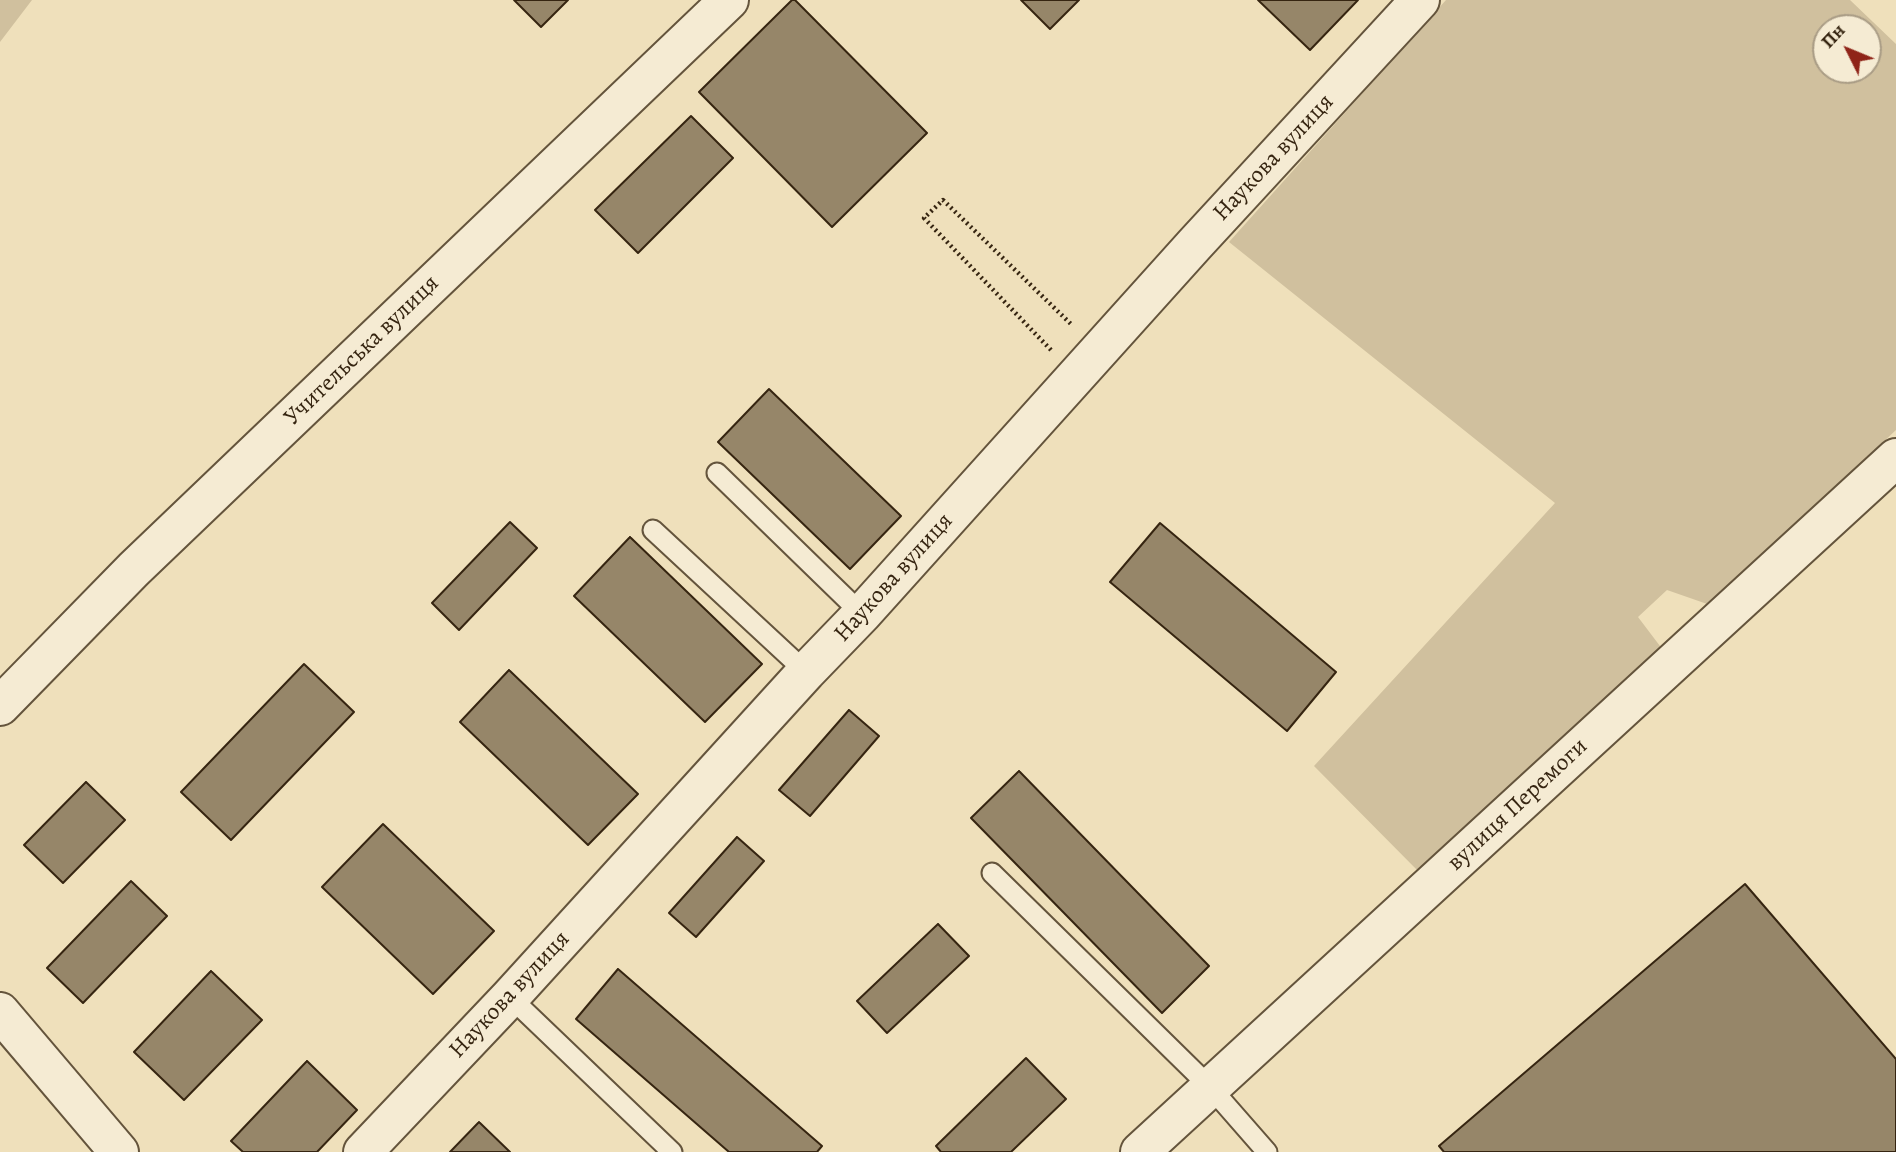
<!DOCTYPE html>
<meta charset="utf-8">
<style>
body{margin:0}
#map{position:relative;width:1896px;height:1152px;overflow:hidden;background:#efe0bb;font-family:Alegreya,serif}
canvas{display:block}
.north{position:absolute;left:1812px;top:14px;width:70px;height:70px;box-sizing:border-box;background:#f5ebd3;border:2px solid #a99c85;border-radius:50%;rotate:313deg;font-size:19px;font-weight:700;line-height:28px;text-align:center;color:#362511}
.north::after{content:'';display:block;margin:auto;width:24px;height:32px;background:#8f2418;clip-path:polygon(50% 0,100% 100%,50% 72%,0 100%)}
</style>
<div id="map">
<canvas width="1896" height="1152"></canvas>
<div class="north">Пн</div>
</div>
<script>
const c = document.querySelector('canvas').getContext('2d');
c.lineJoin = 'round';
function paint(path, color) { c.fillStyle = color; c.fill(path, 'evenodd'); }
const toPath = rows => new Path2D(rows.map(r => 'M' + r).join(''));
function strokePath(path, color, width, dash) { c.strokeStyle = color; c.lineWidth = width; c.lineCap = dash ? 'butt' : 'round'; c.setLineDash(dash || []); c.stroke(path); }
function write(font, color, halo, rows, align = 'center') {
  c.font = font + ' Alegreya,serif'; c.lineWidth = 6; c.setLineDash([]); c.textBaseline = 'middle'; c.strokeStyle = halo; c.fillStyle = color; for (const [text, x, y, turn = 0] of rows) {
    c.save(); c.translate(x, y); c.rotate((+turn || 0) * Math.PI / 180); c.textAlign = isNaN(turn) ? turn : align; if (halo) c.strokeText(text, 0, 0); c.fillText(text, 0, 0); c.restore();
  }
}
const green = toPath([
 [0,0,32,0,0,42],
 [1446,0,1850,0,1896,44,1896,430,1710,605,1667,590,1638,617,1663,650,1418,871,1314,766,1555,503,1229,242],
 [1826,28,1868,28,1868,70,1826,70]
]);
const building = toPath([
 [514,0,568,0,541,27,514,0],
 [792,0,795,0,927,133,832,227,699,92,792,0],
 [1021,0,1079,0,1050,29,1021,0],
 [1258,0,1358,0,1310,50,1258,0],
 [691,116,733,158,638,253,595,210,691,116],
 [769,389,901,516,850,569,718,442,769,389],
 [510,522,537,548,459,630,432,603,510,522],
 [1160,523,1336,672,1287,731,1110,582,1160,523],
 [630,537,762,664,705,722,574,596,630,537],
 [304,664,354,712,231,840,181,792,304,664],
 [509,670,638,794,588,845,460,722,509,670],
 [849,710,879,736,810,816,779,790,849,710],
 [1019,771,1209,966,1162,1013,971,818,1019,771],
 [86,782,125,820,63,883,24,845,86,782],
 [383,824,494,931,433,994,322,887,383,824],
 [737,837,764,861,696,937,669,913,737,837],
 [131,881,167,916,83,1003,47,968,131,881],
 [1745,884,1896,1059,1896,1152,1444,1152,1439,1146,1745,884],
 [938,924,969,956,887,1033,857,1001,938,924],
 [618,969,822,1146,817,1152,729,1152,576,1019,618,969],
 [211,971,262,1020,184,1100,134,1052,211,971],
 [1026,1058,1066,1099,1011,1152,941,1152,936,1146,1026,1058],
 [307,1061,357,1110,317,1152,243,1152,231,1141,307,1061],
 [479,1122,510,1152,450,1152,479,1122]
]);
const path = toPath([
 [1051,350,924,218,943,200,1073,326]
]);
const lane = toPath([
 [717,473,862,614],
 [653,530,806,672],
 [992,873,1211,1088,1267,1152],
 [510,997,672,1152]
]);
const street = toPath([
 [0,706,134,569,729,0],
 [0,1012,119,1152],
 [363,1152,510,997,806,672,862,614,1195,244,1420,0],
 [1140,1152,1896,458]
]);
const streetNames = [
 ["Наукова вулиця",1274,158,-47],
 ["Учительська вулиця",362,351,-44],
 ["Наукова вулиця",894,578,-48],
 ["вулиця Перемоги",1518,805,-43],
 ["Наукова вулиця",510,995,-47]
];
paint(green, '#d0c09e');
paint(building, '#968669');
strokePath(building, '#362511', 2);
strokePath(lane, '#64543c', 23);
strokePath(street, '#64543c', 42);
strokePath(path, '#362511', 4.5, [2, 3.5]);
strokePath(lane, '#f5ebd3', 19);
strokePath(street, '#f5ebd3', 38);
write('24px', '#362511', '#f5ebd3', streetNames);
</script>
